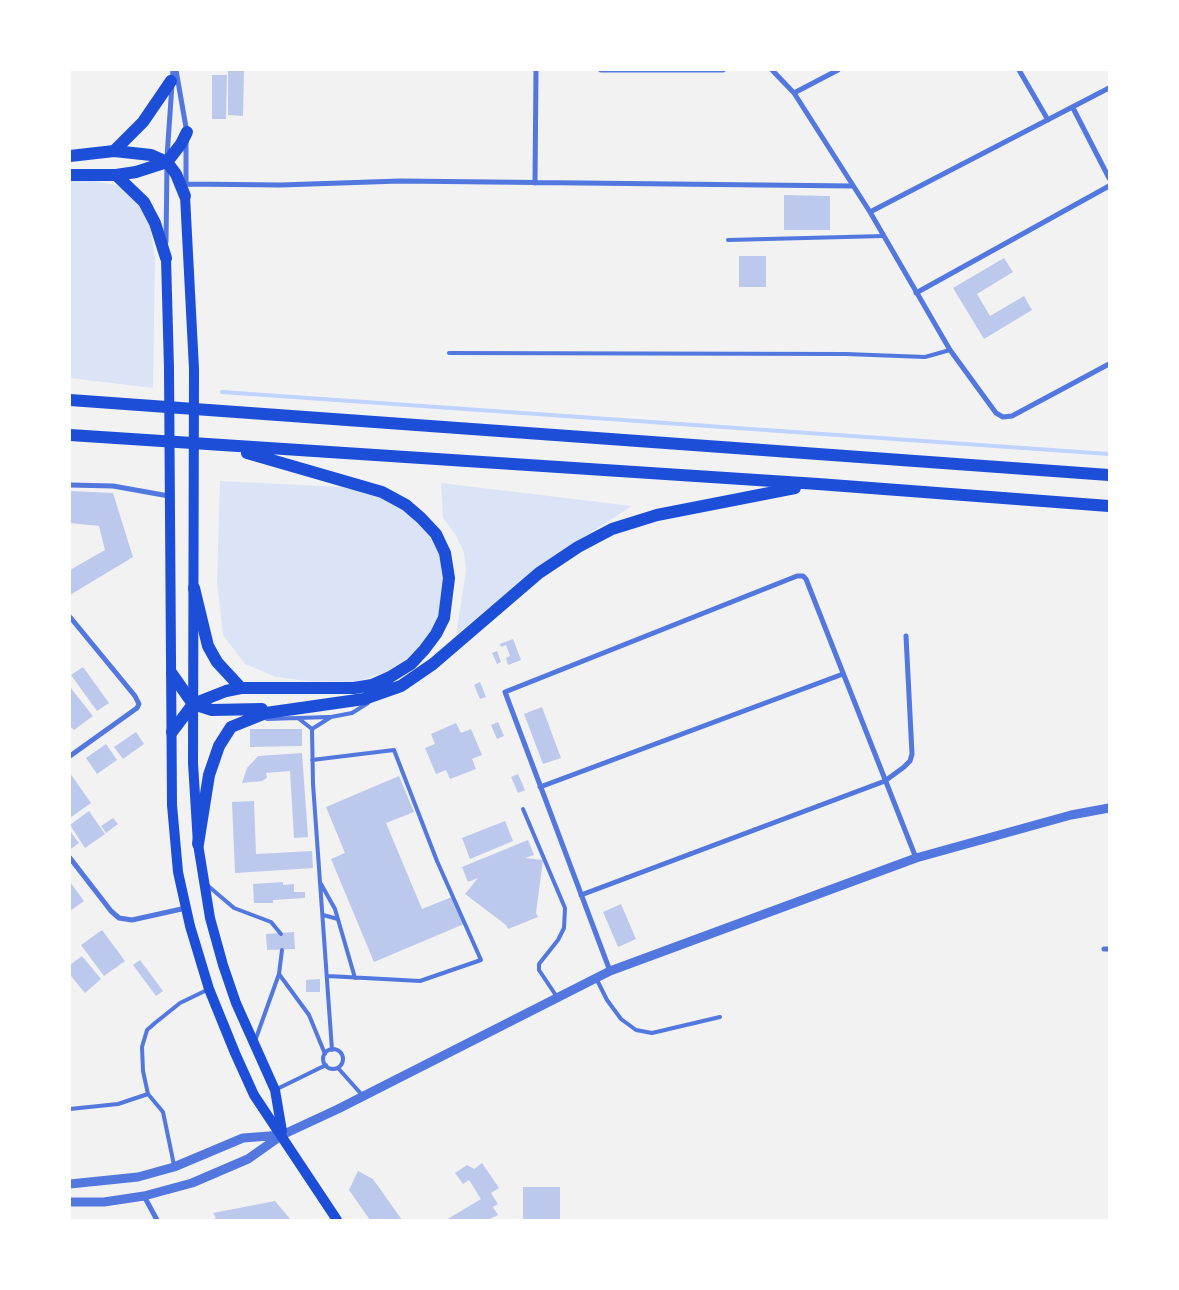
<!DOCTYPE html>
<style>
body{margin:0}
#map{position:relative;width:1179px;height:1290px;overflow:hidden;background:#f2f2f2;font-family:Rubik,sans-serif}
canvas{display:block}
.frame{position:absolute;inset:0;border:71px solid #fff;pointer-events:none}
</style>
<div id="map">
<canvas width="1179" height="1290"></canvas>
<div class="frame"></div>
</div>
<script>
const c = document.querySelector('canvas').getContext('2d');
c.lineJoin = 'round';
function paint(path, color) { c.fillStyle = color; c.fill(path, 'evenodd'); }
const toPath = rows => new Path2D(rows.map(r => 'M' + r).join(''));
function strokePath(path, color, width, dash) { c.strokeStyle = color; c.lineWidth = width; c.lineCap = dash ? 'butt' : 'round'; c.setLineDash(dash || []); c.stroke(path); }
const green = toPath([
 [70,181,93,181,117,185,138,204,150,225,155,257,153,388,70,378],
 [220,481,343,487,381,498,404,510,419,522,433,539,441,556,444,580,438,619,429,634,408,658,386,672,355,682,307,681,276,677,245,664,223,635,217,582],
 [441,483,632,506,539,566,456,635,466,571,464,552,455,534,443,518]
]);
const stream = toPath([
 [222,392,1109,454]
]);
const building = toPath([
 [228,71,244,71,243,116,228,115],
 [212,75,227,75,226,119,212,119],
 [784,195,830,196,830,230,784,230],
 [739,256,766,256,766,287,739,287],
 [1004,258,1013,272,977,294,990,316,1024,296,1032,310,984,339,953,288],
 [70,491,113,493,133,557,70,595,70,570,105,550,99,526,70,523],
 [513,639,521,660,508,665,506,658,510,656,506,645,501,647,500,644],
 [497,651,501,662,497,664,492,653],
 [83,667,109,703,97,711,71,675],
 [480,682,486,697,480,699,474,685],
 [70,687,93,716,74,730,70,726],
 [542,707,561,758,543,764,524,714],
 [498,722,504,736,497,739,491,725],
 [456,723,461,733,471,729,482,755,472,759,476,769,450,779,446,770,436,774,425,748,435,744,431,734],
 [250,729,302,729,302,746,250,747],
 [136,732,144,744,123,759,114,747],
 [106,744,117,760,97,774,86,758],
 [302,753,308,837,294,838,290,771,266,773,267,778,262,781,242,783,247,768,258,756],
 [70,773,91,803,70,818],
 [518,774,525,790,518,793,511,777],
 [399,776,414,812,386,823,422,909,452,897,464,924,374,962,331,859,345,853,326,807],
 [254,801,256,854,312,851,313,868,235,873,232,802],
 [89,811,105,834,85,848,70,825],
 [113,818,118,824,106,833,101,826],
 [505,821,513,841,470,859,462,838],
 [70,831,79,843,71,849,70,848],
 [528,840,534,855,525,858,543,860,536,913,538,917,508,929,506,925,465,894,478,878,468,882,462,867],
 [70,882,84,901,70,911],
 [283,882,283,885,294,884,294,892,305,892,305,898,273,900,273,903,254,903,253,884],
 [621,904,636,939,618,947,603,912],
 [102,930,125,961,104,976,81,945],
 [294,932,295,949,267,950,266,934],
 [82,956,101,979,85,993,70,975,70,965],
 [140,960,163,991,156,996,133,965],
 [320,979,320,992,306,992,306,980],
 [482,1163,499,1188,491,1193,498,1204,493,1207,498,1215,488,1220,446,1220,481,1199,469,1180,463,1184,455,1173,467,1165,474,1169],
 [358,1171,373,1179,402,1220,370,1220,349,1190],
 [523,1187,560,1187,560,1220,523,1220],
 [275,1201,291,1220,211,1220,216,1218,213,1213]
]);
const service = toPath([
 [728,240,884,236],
 [449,353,846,354,925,357,950,350],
 [298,718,329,717],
 [267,719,298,718,312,729],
 [312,729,313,784,332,1050],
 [312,729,331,717,352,713,368,703],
 [312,760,394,750,437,861,481,960,420,981,328,976],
 [523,809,565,908,564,928,558,940,539,964,539,970,557,997],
 [321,884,335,909,355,978],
 [207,885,234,908,271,922,281,934],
 [323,915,338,919],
 [279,974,309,1015,325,1054],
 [596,978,607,1000,621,1019,636,1030,652,1033,720,1017],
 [255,1041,279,974,282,950],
 '323 1059a10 10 0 1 1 20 0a10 10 0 1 1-20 0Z',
 [338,1068,363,1096],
 [275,1090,326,1065],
 [70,1109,118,1104,148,1094],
 [174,1165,163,1112,148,1094,143,1071,142,1047,147,1030,155,1023,180,1003,209,989]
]);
const minor = toPath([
 [176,70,187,133],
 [601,70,723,70],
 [772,70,794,93,870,212,950,350,996,413,1003,417,1012,416,1109,364],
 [1019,70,1048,120],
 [794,93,838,70],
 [1073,108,1109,178],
 [167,157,173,70],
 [535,183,536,70],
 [186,184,281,185,400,181,853,186],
 [186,185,186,141],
 [870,212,1109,88],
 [166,242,167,165],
 [916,293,1109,186],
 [70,485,113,486,169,496],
 [70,617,135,696,139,704,137,708,70,756],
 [540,787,843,674],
 [70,858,111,911,119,918,132,920,186,908],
 [581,895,885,781,904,767,910,761,912,754,906,636],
 [1104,949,1109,949],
 [610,971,505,692,797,576,803,576,806,579,916,858],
 [144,1196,157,1220]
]);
const tertiary = toPath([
 [70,1184,138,1177,174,1167,243,1138,282,1135],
 [70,1202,104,1202,144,1196,192,1183,248,1159,282,1135,338,1109,610,971,916,858,1071,815,1109,808]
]);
const secondary = toPath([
 [185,196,194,369,193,763,198,844,210,918,223,965,236,1003,275,1090,282,1131],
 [166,258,169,368,172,805,178,872,190,926,209,989,235,1053,254,1095,337,1220]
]);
const motorway = toPath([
 [114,151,143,122,171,81],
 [70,156,114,151,151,155,167,162,176,174,185,196],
 [70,175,116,175,136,172,167,162,181,144,187,132],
 [116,175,144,202,155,223,166,258],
 [70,400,1109,475],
 [70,435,818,484,1109,506],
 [194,588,208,646,217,662,241,688],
 [172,674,193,704,212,710,262,709],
 [172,732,193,704,226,691,241,688,354,688,372,685,390,677,411,664,424,650,436,634,444,618,449,578,445,553,436,534,421,518,406,505,382,492,247,453],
 [198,844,209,775,219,746,231,727,266,713,364,699,401,686,433,664,539,573,578,547,612,529,657,515,795,488]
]);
paint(green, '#dbe4f7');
strokePath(stream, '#bfd3fe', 4);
paint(building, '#bdc9ec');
strokePath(service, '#5277de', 4);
strokePath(minor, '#5277de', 5);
strokePath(tertiary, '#5277de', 9);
strokePath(secondary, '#1d4ed8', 10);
strokePath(motorway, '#1d4ed8', 12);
</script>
